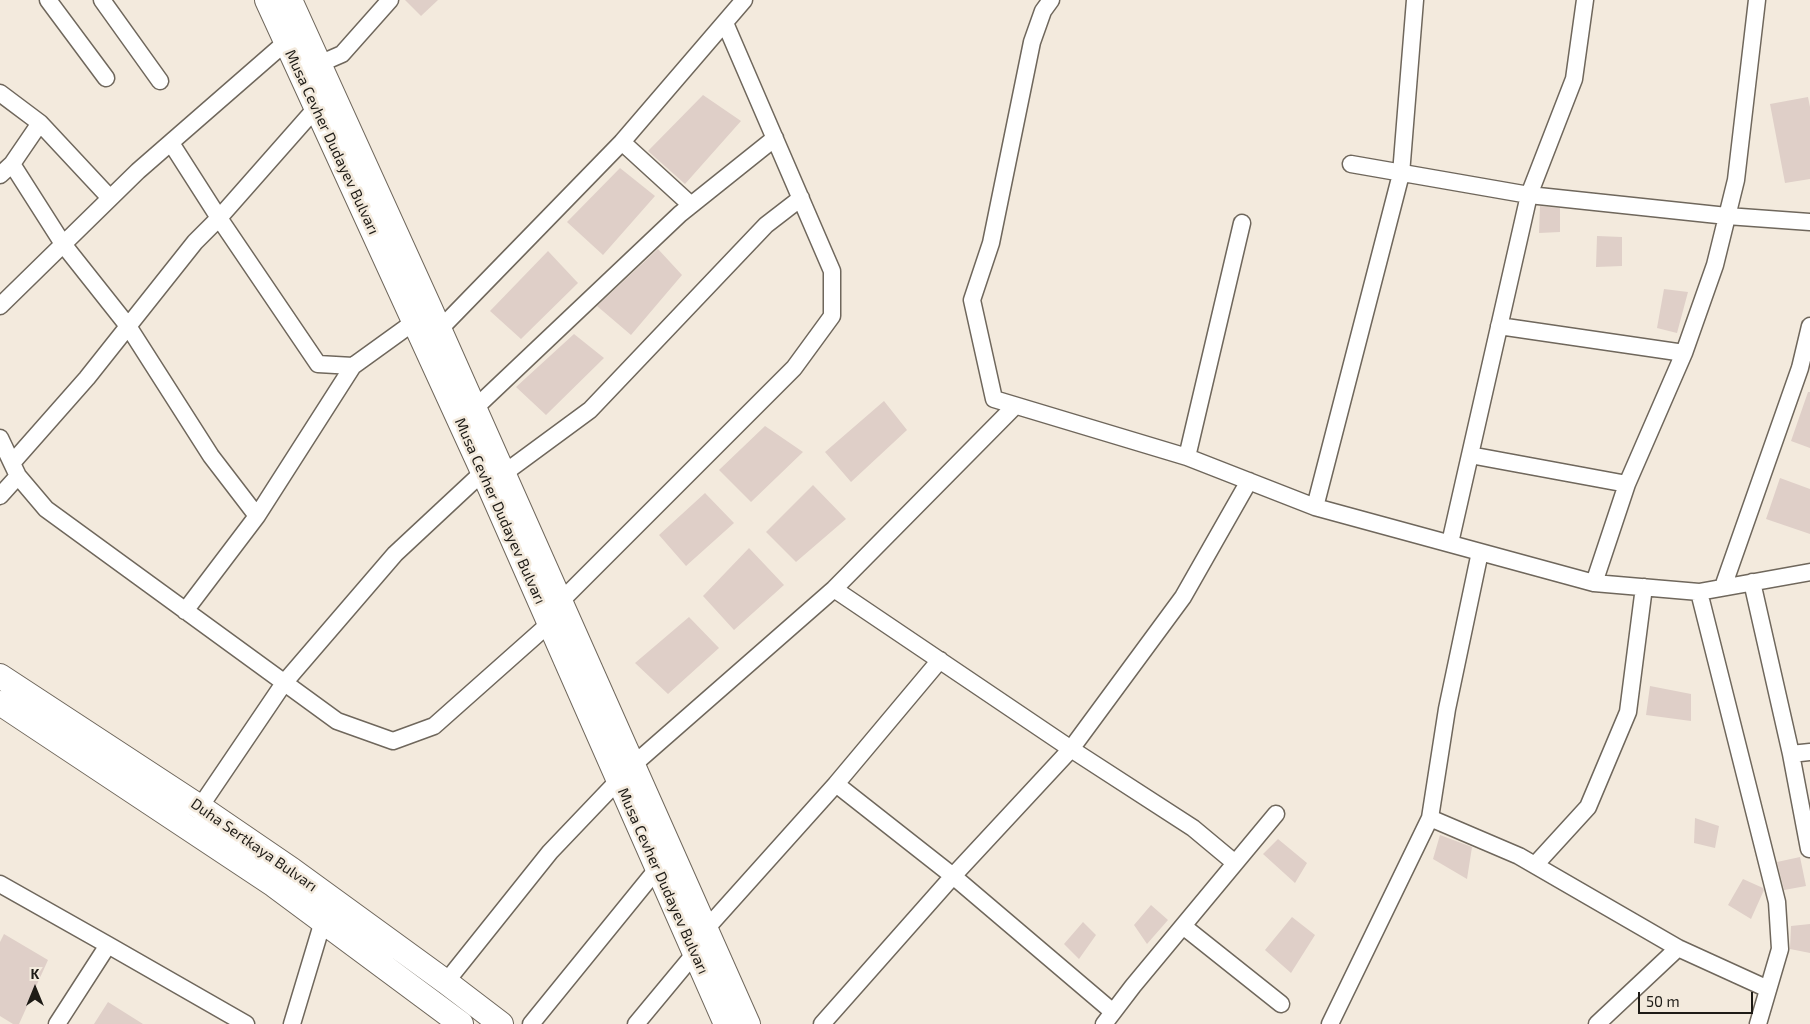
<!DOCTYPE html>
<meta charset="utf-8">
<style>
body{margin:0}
#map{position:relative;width:1810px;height:1024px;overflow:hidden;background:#f3eadd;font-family:"Exo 2",sans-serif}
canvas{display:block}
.north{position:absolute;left:10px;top:964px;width:50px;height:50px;-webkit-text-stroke:4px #f3eadd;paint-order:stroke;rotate:0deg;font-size:14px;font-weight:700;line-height:20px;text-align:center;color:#1e1b16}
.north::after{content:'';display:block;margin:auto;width:18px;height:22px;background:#1e1b16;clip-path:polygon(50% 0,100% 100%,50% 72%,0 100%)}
.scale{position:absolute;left:1638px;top:992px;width:115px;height:22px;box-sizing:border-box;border:2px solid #1e1b16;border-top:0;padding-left:6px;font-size:15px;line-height:18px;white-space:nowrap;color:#1e1b16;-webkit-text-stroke:4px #f3eadd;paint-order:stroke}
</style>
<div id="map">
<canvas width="1810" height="1024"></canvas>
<div class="north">K</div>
<div class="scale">50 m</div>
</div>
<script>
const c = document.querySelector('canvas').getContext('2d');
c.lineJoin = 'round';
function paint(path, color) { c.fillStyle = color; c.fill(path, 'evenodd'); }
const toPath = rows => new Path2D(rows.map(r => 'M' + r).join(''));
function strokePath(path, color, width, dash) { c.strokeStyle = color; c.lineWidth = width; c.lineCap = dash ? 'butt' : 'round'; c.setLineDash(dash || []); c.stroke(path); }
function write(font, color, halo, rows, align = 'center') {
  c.font = font + ' "Exo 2",sans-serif'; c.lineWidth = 5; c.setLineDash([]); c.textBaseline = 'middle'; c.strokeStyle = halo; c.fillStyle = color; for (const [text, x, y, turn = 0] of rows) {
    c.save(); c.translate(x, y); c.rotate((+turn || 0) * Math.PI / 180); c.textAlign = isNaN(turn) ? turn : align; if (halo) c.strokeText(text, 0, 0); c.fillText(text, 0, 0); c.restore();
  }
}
const building = toPath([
 [405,0,438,0,421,16],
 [703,95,741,121,685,184,648,151],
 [1808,97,1810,107,1810,179,1785,183,1770,104],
 [620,168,655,196,603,255,567,222],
 [1540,206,1560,208,1560,232,1539,233],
 [1597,236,1622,237,1622,266,1596,267],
 [658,249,682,275,631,335,597,306],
 [548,251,578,283,521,339,490,311],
 [1664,289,1688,292,1677,333,1657,328],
 [574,334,604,358,546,415,516,387],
 [1808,392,1810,392,1810,448,1791,441],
 [884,401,907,430,851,482,825,452],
 [765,426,803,452,751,502,719,470],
 [1780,478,1810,489,1810,534,1766,519],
 [813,485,846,519,796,562,766,532],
 [705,493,734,523,686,566,659,535],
 [749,548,784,585,734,630,703,596],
 [689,617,719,648,668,694,635,663],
 [1650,686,1691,694,1691,721,1646,715],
 [1695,818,1719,826,1715,848,1694,843],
 [1440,835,1472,847,1467,879,1433,859],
 [1278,839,1307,863,1295,883,1263,854],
 [1800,857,1806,886,1784,890,1777,862],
 [1743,879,1763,888,1764,890,1751,919,1728,905],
 [1151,905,1168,920,1147,944,1134,925],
 [1292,917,1315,935,1291,973,1265,950],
 [1083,922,1096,935,1079,959,1064,944],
 [1810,924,1810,953,1790,949,1791,926],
 [4,934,48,960,19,1024,13,1024,0,1016,0,942],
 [108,1002,143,1024,94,1024]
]);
const minor = toPath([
 [48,0,106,78],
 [102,0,160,81],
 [1051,0,1043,11,1032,42,991,243,972,300,994,399,1187,457,1315,507,1594,583,1699,592,1810,572],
 [319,64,342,54,390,0],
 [0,93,40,123,110,198],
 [40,123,12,164,63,244,128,326,211,456,257,516],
 [622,142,691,205],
 [171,143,219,218,318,364,353,366],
 [1351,164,1529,195,1727,216,1810,222],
 [0,175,12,164],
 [0,306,138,171,286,42],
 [1499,326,1684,353],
 [439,330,622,142,744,0],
 [474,409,680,214,775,138],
 [0,438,18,476,46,509,337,721,393,741,434,726,550,623],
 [1470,455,1627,484],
 [1187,457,1242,223],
 [12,463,87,378,195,242,219,218,316,108],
 [503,474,590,410,766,225,801,198],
 [0,496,18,476],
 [1315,507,1401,174,1415,0],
 [1450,543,1529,195,1574,79,1585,0],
 [1752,582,1791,754,1809,849],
 [1594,583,1627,484,1684,353,1715,265,1736,180,1757,0],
 [1723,587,1800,368,1810,326],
 [834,589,1071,749,1193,828,1235,863],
 [1699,592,1777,902,1780,949,1758,1024],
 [560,602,794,368,832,316,832,271,725,23],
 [185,611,257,516,353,366,414,322],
 [1791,754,1810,752],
 [836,784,953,876,1113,1012],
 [200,807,284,683,395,554,483,472],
 [1430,818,1519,856,1678,948,1768,989],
 [1535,865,1588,807,1628,712,1644,587],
 [0,884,108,945,246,1024],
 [1183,926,1281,1004],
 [706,929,836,784,940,660],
 [446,982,550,852,633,765,834,589,1015,406],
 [57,1024,108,945],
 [292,1024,323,921],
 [531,1024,657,869],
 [636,1024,695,953],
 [822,1024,953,876,1071,749,1183,597,1249,481],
 [1104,1024,1133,986,1276,814],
 [1330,1024,1430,818,1447,709,1480,552],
 [1597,1024,1678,948]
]);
const secondary = toPath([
 [267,0,483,472,726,1024],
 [290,0,429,306,748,1024],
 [0,676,200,807,292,870,446,982,501,1024],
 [0,703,274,885,461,1024]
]);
const streetNames = [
 ["Musa Cevher Dudayev Bulvarı",332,142,65],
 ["Musa Cevher Dudayev Bulvarı",500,511,66],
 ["Duha Sertkaya Bulvarı",254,845,35],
 ["Musa Cevher Dudayev Bulvarı",663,881,66]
];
paint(building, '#dfcfc8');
strokePath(minor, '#6f675c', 19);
strokePath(secondary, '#6f675c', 26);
strokePath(minor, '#fff', 16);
strokePath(secondary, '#fff', 24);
write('15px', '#1e1b16', '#f3eadd', streetNames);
</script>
